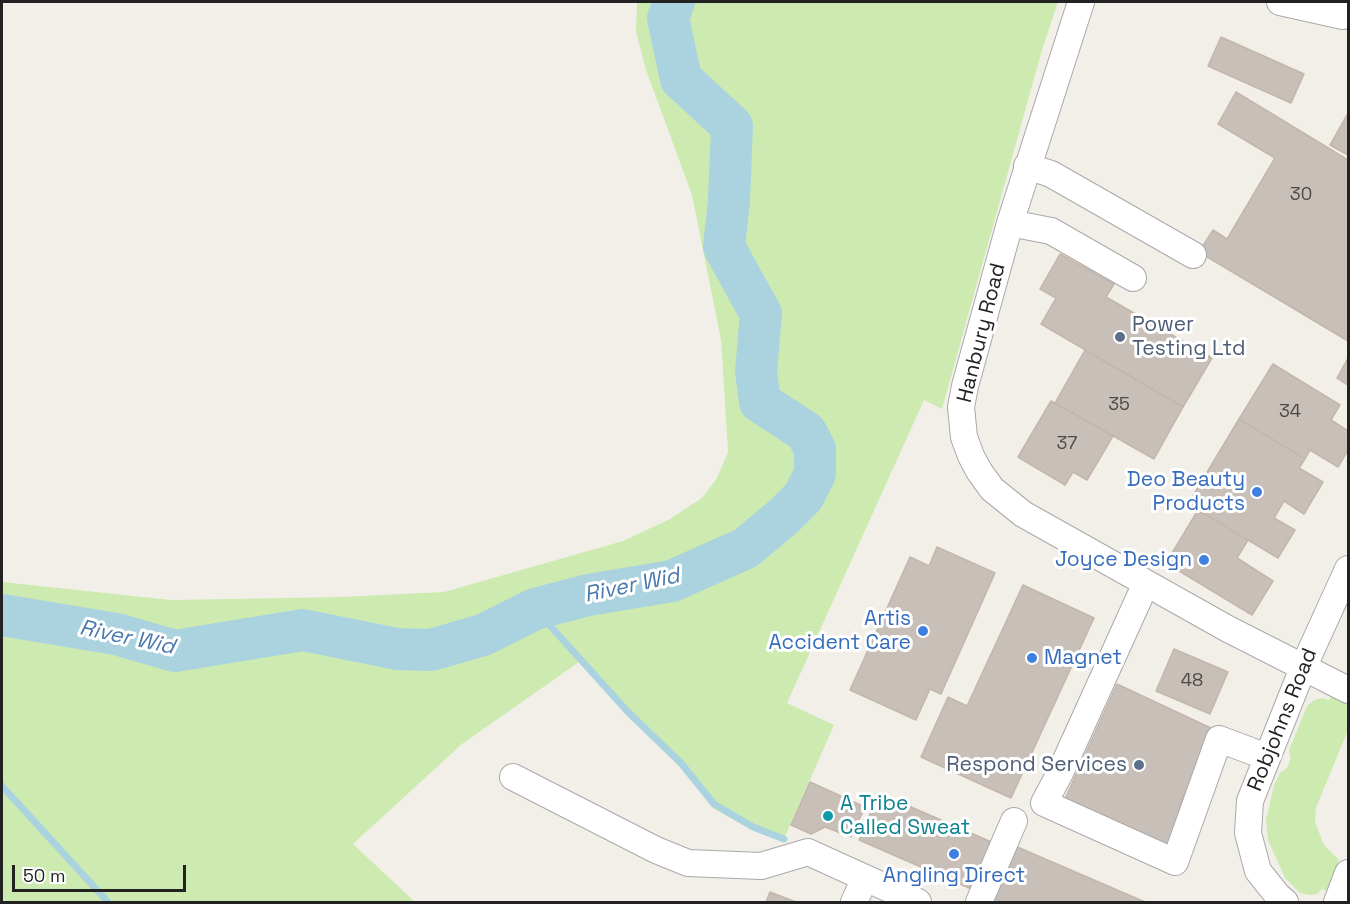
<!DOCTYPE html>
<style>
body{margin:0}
#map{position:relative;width:1350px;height:904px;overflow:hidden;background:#f2efe9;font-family:"Space Grotesk",sans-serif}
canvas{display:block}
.frame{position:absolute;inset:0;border:3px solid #222;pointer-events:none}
.scale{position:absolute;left:12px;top:865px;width:174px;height:27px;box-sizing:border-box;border:3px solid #222;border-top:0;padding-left:8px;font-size:18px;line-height:21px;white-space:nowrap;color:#222;-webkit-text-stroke:4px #fff;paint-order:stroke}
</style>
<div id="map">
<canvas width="1350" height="904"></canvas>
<div class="frame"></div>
<div class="scale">50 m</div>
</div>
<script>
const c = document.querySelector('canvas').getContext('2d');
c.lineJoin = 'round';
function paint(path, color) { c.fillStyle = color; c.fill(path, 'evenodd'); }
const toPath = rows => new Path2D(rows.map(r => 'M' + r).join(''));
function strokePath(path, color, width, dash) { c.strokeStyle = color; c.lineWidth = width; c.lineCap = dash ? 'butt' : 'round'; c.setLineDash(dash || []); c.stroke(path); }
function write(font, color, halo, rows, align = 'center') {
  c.font = font + ' "Space Grotesk",sans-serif'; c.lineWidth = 6; c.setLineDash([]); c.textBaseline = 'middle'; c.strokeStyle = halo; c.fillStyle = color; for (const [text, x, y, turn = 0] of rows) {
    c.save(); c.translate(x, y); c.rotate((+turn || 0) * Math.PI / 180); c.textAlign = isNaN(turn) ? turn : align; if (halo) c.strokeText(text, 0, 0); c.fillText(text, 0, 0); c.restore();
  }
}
const grass = toPath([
 [637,2,1058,2,1042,50,942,409,924,400,787,703,834,725,783,841,750,828,714,809,679,766,631,719,579,662,462,744,353,844,415,902,2,902,2,582,171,600,340,597,444,592,623,541,670,519,702,498,717,478,728,452,721,340,692,195,646,70,636,32],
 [1331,696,1348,705,1348,730,1316,808,1315,822,1324,845,1339,860,1327,891,1322,889,1317,894,1309,895,1300,893,1285,878,1268,840,1266,820,1274,785,1280,773,1287,768,1291,758,1289,750,1307,706,1314,700,1323,698,1329,700]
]);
const stream = toPath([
 [535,609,628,712,681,763,714,804,753,827,784,839],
 [2,786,108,902]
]);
const river = toPath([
 [2,615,116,634,175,651,303,630,397,649,431,650,483,635,535,609,588,595,672,581,746,548,783,517,803,497,815,474,815,449,806,432,760,402,756,371,761,314,724,247,729,201,732,126,681,79,668,18,674,2]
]);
const building = toPath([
 [1221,37,1304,74,1291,103,1208,66,1221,37],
 [1236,92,1348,160,1348,341,1199,252,1213,230,1227,239,1275,158,1218,124,1236,92],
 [1348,113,1348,155,1330,145,1348,113],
 [1060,254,1114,284,1106,297,1212,358,1183,407,1041,324,1056,298,1040,289,1060,254],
 [1085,350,1183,407,1154,459,1055,403,1085,350],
 [1348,358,1348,385,1337,378,1348,358],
 [1273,364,1340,405,1331,420,1348,431,1348,450,1338,467,1310,450,1305,459,1239,419,1273,364],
 [1051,401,1113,436,1087,480,1073,472,1065,485,1018,457,1051,401],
 [1239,419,1305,459,1299,468,1323,482,1304,514,1284,501,1274,518,1295,530,1278,558,1188,504,1239,419],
 [1198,510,1248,540,1237,558,1273,581,1252,615,1166,563,1198,510],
 [937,547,995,573,941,694,930,689,916,720,850,690,910,557,929,566,937,547],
 [1023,585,1094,618,1011,798,921,757,948,697,967,706,1023,585],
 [1174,649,1228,672,1210,714,1156,691,1174,649],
 [1117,684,1213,729,1180,804,1193,810,1173,852,1064,801,1117,684],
 [810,782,865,807,851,837,825,827,811,834,791,825,810,782],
 [879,793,996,844,976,891,859,840,879,793],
 [1015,846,1145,902,1002,902,992,898,1015,846],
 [770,892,796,902,766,902,770,892]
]);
const minor = toPath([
 [1081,2,1010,223,965,386,961,407,964,437,971,456,979,471,992,489,1023,514,1228,629,1348,690],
 [1280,2,1343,16,1348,4],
 [1027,166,1051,174,1193,255],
 [1010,223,1051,231,1133,278],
 [1146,583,1060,773,1044,803,1175,862,1219,739,1267,757],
 [513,777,656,850,688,863,761,866,808,852,918,902],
 [854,902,865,878],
 [979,902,1014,821],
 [1285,902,1278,896,1258,871,1248,833,1250,801,1303,668,1348,569],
 [1337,902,1348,873]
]);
const markers = [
 [1120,337,6,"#5c6f8a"],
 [1257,492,6,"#3f7fe0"],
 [1204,560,6,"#3f7fe0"],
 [923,631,6,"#3f7fe0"],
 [1032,658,6,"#3f7fe0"],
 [1139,765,6,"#5c6f8a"],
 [828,816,6,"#0f9aa8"],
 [954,854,6,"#3f7fe0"]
];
const numberNames = [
 ["30",1301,195],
 ["35",1119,405],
 ["34",1290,412],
 ["37",1067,444],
 ["48",1192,681]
];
const serviceNames = [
 ["Power",1132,325],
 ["Testing Ltd",1132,349],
 ["Respond Services",1127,765,"right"]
];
const streetNames = [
 ["Hanbury Road",982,333,-76],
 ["Robjohns Road",1283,720,-68]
];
const shopNames = [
 ["Deo Beauty",1245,480],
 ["Products",1245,504],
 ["Joyce Design",1192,560],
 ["Artis",911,619],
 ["Accident Care",911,643],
 ["Magnet",1044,658,"left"],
 ["Angling Direct",954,876,"center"]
];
const cultureNames = [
 ["A Tribe",840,804],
 ["Called Sweat",840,828]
];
const waterNames = [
 ["River Wid",632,586,-12],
 ["River Wid",127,638,12]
];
paint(grass, '#cdebb0');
strokePath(stream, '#aad3df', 7);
strokePath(river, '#aad3df', 42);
paint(building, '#c7bfb8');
strokePath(building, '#c4b6ab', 1.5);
strokePath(minor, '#a9a9a9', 28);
strokePath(minor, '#fff', 26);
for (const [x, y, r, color] of markers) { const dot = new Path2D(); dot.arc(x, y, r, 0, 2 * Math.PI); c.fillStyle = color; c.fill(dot); strokePath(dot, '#fff', 2); }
write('18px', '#4b4948', null, numberNames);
write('21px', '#4e5e75', '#fff', serviceNames, 'left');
write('21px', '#222', '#fff', streetNames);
write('21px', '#366cbe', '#fff', shopNames, 'right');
write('21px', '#0d838f', '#fff', cultureNames, 'left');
write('italic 22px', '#4a7aab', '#fff', waterNames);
</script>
